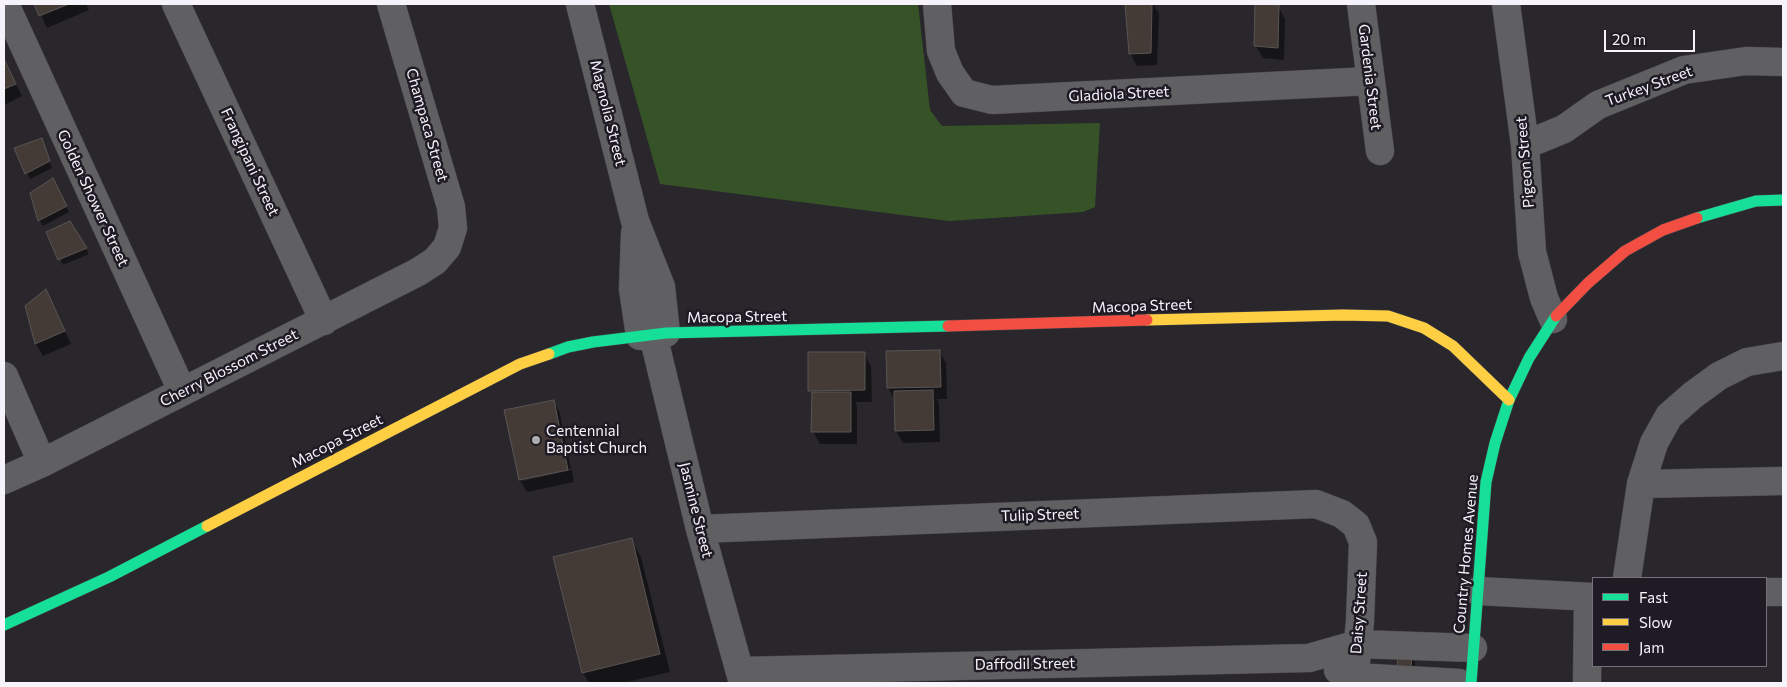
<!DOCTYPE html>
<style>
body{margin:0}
#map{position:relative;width:1787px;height:687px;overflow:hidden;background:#29272c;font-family:Commissioner,sans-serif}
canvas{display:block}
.frame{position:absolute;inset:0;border:5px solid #f6f3fb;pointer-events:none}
.legend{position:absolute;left:1592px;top:577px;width:175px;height:90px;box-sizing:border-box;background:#1f1b25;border:1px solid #75717b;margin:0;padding:6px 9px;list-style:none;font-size:15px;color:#f6f3fb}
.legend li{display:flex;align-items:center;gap:10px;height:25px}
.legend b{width:25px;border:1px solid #75717b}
.scale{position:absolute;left:1604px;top:30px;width:91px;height:22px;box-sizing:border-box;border:2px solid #f6f3fb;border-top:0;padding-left:6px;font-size:15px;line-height:18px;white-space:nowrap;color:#f6f3fb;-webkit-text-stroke:4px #1f1b25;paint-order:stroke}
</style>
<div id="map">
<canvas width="1787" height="687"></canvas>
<div class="frame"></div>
<ul class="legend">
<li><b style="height:6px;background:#16e098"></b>Fast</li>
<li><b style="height:6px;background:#ffcf43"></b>Slow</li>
<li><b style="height:6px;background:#f24e42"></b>Jam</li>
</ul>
<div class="scale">20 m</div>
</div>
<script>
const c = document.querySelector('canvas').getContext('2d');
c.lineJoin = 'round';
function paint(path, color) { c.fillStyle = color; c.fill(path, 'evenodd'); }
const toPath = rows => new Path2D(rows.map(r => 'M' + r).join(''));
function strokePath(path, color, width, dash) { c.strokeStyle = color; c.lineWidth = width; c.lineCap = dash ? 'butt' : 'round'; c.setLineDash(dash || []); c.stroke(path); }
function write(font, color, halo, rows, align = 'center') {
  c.font = font + ' Commissioner,sans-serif'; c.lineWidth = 5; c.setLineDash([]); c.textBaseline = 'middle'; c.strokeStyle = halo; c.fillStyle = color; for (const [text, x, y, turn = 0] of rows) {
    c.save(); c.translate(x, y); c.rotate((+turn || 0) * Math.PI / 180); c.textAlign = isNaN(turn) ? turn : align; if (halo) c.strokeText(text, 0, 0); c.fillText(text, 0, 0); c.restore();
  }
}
const green = toPath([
 [609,4,918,4,930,110,942,126,1100,123,1095,207,1083,212,949,221,660,184]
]);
const shadow = toPath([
 [36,4,86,4,89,10,47,28],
 [1134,4,1153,4,1159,13,1157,65,1137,66,1130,53,1126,5],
 [1256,4,1269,4,1278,6,1285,19,1284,60,1263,58,1256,46],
 [4,61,22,96,4,105],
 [41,140,52,168,30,179,15,149],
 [56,186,69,212,43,226,39,220],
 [70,223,89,254,63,265,48,232],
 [46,291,71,344,43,356,36,344,26,306],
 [939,351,946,363,947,399,937,399,939,404,940,442,903,443,896,431,895,400,888,388,887,352],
 [864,353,871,366,872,402,855,402,857,406,857,444,820,444,813,432,813,396,810,390],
 [553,401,560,413,571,468,522,478,522,481,572,470,574,482,527,492,520,480],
 [631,539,641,557,670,672,623,683,589,683,583,673,554,558],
 [1411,656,1415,662,1414,675,1398,668]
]);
const building = toPath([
 [34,4,69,4,39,16,34,4],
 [1125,4,1152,4,1151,53,1129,54,1125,4],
 [1255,4,1279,5,1278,48,1254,46,1255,4],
 [4,59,16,84,4,89,4,59],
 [42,138,50,161,25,174,14,148,42,138],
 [53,178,67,206,38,221,30,193,53,178],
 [70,221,87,248,58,260,46,232,70,221],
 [46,289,65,331,35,344,25,306,46,289],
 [940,350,941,387,887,388,886,351,940,350],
 [808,352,865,352,865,390,808,391,808,352],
 [933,390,934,430,895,431,894,391,933,390],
 [812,392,851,392,851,432,811,432,812,392],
 [554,400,568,470,519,480,504,410,554,400],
 [632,538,660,654,582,673,553,557,632,538],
 [1398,654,1412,655,1411,669,1397,669,1398,654]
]);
const street = toPath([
 [5,4,182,391],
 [176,4,324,321],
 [580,4,635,221,661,287,666,333],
 [937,4,941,51,950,73,964,93,992,100,1370,81],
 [1361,4,1380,151],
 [1506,4,1525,145,1532,252,1544,298,1553,319],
 [1525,145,1564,129,1598,105,1684,70,1746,61,1783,62],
 [635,233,633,289,640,336],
 [653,335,700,529,743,683],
 [4,376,42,463],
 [4,480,42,463,418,272,435,261,447,247,453,228,451,207,391,4],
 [1641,484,1783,481],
 [700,529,1316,504,1342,514,1356,525,1363,542,1360,621,1354,683],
 [1627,578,1641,484,1654,443,1669,416,1693,395,1719,376,1747,362,1783,356],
 [1478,591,1593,597],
 [1766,592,1783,592],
 [1338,670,1355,677,1459,683],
 [740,671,1309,658,1358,644,1473,648],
 [1587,683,1588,598]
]);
const fast = toPath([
 [1697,218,1756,201,1783,200],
 [549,354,568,347,593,342,666,333,948,326],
 [4,625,109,577,207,526],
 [1471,683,1486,482,1495,443,1509,400,1529,358,1556,316]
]);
const slow = toPath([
 [1147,320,1343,315,1388,316,1424,328,1453,346,1509,400],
 [207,526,520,364,549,354]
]);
const jam = toPath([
 [1556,316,1588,283,1625,251,1663,230,1697,218],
 [948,326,1147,320]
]);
const markers = [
 [536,440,5,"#aeacb3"]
];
const streetNames = [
 ["Gardenia Street",1370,77,83],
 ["Turkey Street",1649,86,-20],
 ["Gladiola Street",1119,94,-3],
 ["Magnolia Street",608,113,76],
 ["Champaca Street",427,125,74],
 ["Frangipani Street",250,162,65],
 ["Pigeon Street",1525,162,-95],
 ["Golden Shower Street",93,198,65],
 ["Macopa Street",1142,306,-2],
 ["Macopa Street",737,317,-1],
 ["Cherry Blossom Street",229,368,-27],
 ["Macopa Street",337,441,-27],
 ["Jasmine Street",696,510,76],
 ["Tulip Street",1040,515,-2],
 ["Country Homes Avenue",1466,554,-85],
 ["Daisy Street",1359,613,-86],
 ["Daffodil Street",1025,664,-1]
];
const poiNames = [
 ["Centennial",546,431],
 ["Baptist Church",546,448]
];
paint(green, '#365327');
paint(shadow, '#0007');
paint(building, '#453b36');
strokePath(building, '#585555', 1);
strokePath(street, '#464448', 29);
strokePath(fast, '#464448', 12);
strokePath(slow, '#464448', 12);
strokePath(jam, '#464448', 12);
strokePath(street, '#606062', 28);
strokePath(fast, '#16e098', 11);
strokePath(slow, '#ffcf43', 11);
strokePath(jam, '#f24e42', 11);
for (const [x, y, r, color] of markers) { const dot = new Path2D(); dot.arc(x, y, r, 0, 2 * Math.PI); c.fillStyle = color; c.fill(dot); strokePath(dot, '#1f1b25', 2); }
write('15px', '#f6f3fb', '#1f1b25', streetNames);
write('15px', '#f6f3fb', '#1f1b25', poiNames, 'left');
</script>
